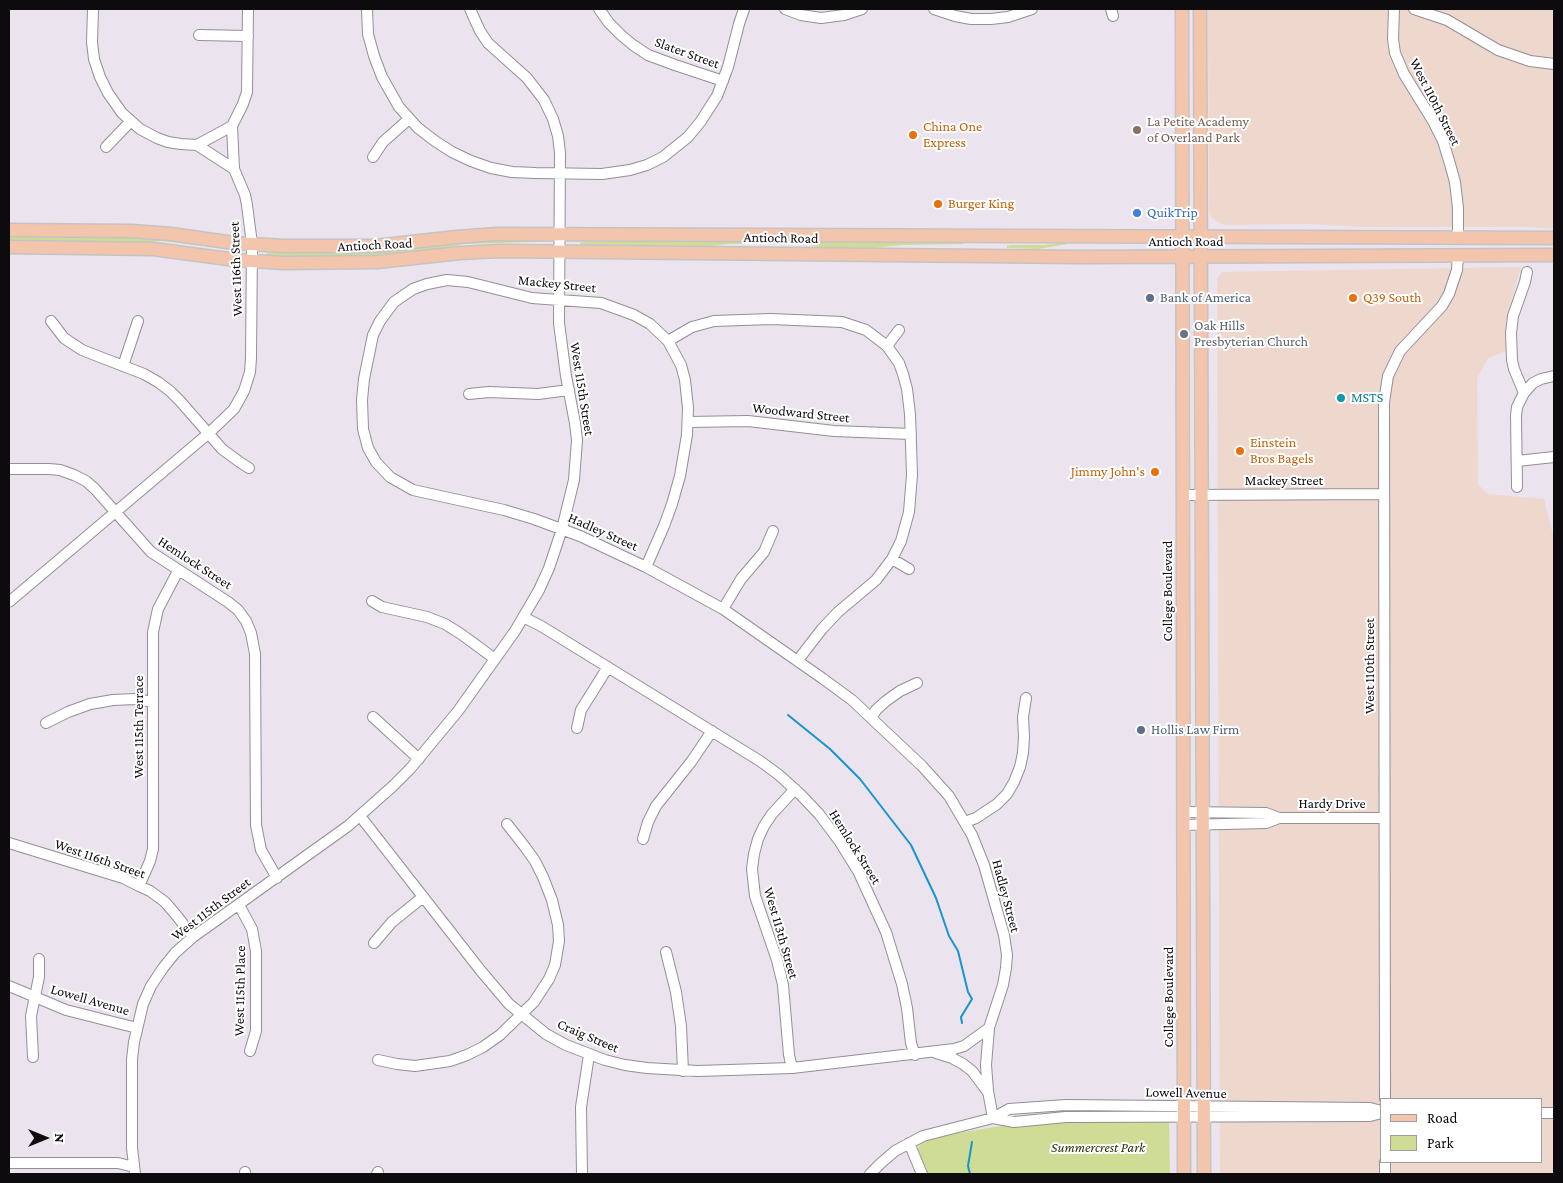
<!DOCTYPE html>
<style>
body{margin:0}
#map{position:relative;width:1563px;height:1183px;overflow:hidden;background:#ebe3ed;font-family:"Crimson Pro",serif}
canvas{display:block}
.frame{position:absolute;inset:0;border:10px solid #0d0b0e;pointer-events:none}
.legend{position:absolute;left:1380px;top:1098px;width:162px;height:65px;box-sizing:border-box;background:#fff;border:1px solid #9e9d9f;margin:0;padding:6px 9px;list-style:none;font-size:15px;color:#0d0b0e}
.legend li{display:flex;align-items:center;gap:10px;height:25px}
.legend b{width:25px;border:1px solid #9e9d9f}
.north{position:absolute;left:20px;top:1113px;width:50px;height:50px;-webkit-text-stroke:4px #fff;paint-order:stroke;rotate:90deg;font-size:14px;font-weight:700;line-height:20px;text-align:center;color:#0d0b0e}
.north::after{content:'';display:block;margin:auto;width:18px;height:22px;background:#0d0b0e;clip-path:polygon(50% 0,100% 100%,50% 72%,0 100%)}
</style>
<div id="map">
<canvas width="1563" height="1183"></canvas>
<div class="frame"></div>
<ul class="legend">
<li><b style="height:6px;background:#f3c5ac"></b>Road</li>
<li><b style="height:14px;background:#cfdc96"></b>Park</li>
</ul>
<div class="north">N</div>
</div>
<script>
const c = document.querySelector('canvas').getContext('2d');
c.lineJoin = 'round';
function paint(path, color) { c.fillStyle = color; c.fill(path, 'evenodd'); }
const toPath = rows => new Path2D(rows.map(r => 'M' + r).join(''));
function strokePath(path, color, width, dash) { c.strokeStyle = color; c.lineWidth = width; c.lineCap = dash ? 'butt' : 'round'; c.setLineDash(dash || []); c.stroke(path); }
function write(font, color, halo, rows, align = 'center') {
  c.font = font + ' "Crimson Pro",serif'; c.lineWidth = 4; c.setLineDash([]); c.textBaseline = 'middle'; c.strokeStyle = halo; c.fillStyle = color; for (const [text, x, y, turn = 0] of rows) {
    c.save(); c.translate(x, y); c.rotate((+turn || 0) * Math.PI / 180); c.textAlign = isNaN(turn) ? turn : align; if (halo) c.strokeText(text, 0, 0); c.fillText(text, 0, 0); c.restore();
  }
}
const commercial = toPath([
 [1208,9,1554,9,1554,229,1530,227,1360,227,1312,224,1224,225,1218,222,1211,217,1209,211],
 [1521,267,1505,325,1506,351,1488,358,1477,378,1478,484,1487,494,1544,499,1554,540,1554,1174,1220,1174,1217,279,1222,272],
 [1382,1099,1542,1099,1542,1162,1382,1162]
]);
const green = toPath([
 [29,234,155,236,230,247,230,249,162,241,137,243,9,241,9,237],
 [540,239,540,241,534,242,463,244,437,250,386,256,290,257,267,256,267,253,340,253,467,240],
 [682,240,777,241,777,243,728,244,702,247,580,245,580,243,585,242,666,242],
 [816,241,963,242,963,244,902,245,872,248,817,247,810,245,810,242],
 [1067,242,1067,244,1039,249,1007,248,1007,246,1011,245,1044,245],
 [1062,1120,1169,1121,1170,1174,928,1174,918,1150,919,1145,922,1141,964,1132,1000,1126]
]);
const stream = toPath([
 [788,715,830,749,860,779,911,845,936,898,949,936,958,951,968,992,972,999,961,1017,962,1023],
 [970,1174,968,1166,972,1142]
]);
const minor = toPath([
 [93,9,92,42,94,59,100,77,108,93,122,113,140,129,157,138,168,142,181,144,197,145,232,126],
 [367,9,368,34,374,56,382,77,399,107,418,128,435,141,452,152,471,161,491,168,512,172,536,173,602,174,630,170,647,165,663,157,688,137,701,121,717,96,728,67,739,24,744,9],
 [599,9,609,23,621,35,633,45,648,55,675,65,723,81],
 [785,9,801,15,821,18,844,15,862,9],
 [934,9,955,16,971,19,991,19,1008,17,1032,9],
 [1111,9,1113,16],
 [1394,9,1393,39,1395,53,1404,74,1433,121,1443,141,1450,164,1455,182,1458,208,1458,238],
 [1414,9,1447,20,1498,50,1530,61,1554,64],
 [199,35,248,36],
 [197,145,234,169],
 [106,147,131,121],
 [373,157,383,142,409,119],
 [51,321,64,338,82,350,144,374,158,382,170,391,180,401,222,449,241,463,249,468],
 [668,341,692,327,714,321,771,319,842,322,866,330,887,346,899,363,903,374,907,389,910,414,912,475,909,512,901,541,892,559,876,580,838,612,822,629,798,660],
 [887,346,899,330],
 [123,366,138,321],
 [1524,393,1533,383,1541,379,1554,376],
 [469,394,489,392,538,394,569,390],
 [688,422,748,421,834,431,911,434],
 [1517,461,1554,457],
 [9,469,49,469,60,470,74,475,86,481,95,489,151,552,228,602,238,610,246,621,251,633,255,654,256,825,261,850,277,878],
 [1517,487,1516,416,1517,407,1524,393,1514,369,1512,360,1511,333,1513,316,1525,282,1527,272],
 [1184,495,1384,494],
 [892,559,909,569],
 [646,567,664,526,672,504,680,476,687,435,688,408,685,380,681,365,668,341,650,324,634,315,601,303,532,298,468,282,447,280,427,284,413,289,394,302,380,321,373,335,364,379,362,400,363,429,368,448,376,462,390,477,413,490,504,510,534,519,580,536,646,567,723,609,822,678,852,700,922,766,949,796,972,835,984,865,1004,935,1007,955,1006,968,1003,985,989,1028,986,1065,988,1091,993,1118],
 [372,601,382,607,427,617,445,624,461,634,495,659],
 [9,602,209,433,234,409,244,391,250,372,251,358,252,244,247,205,245,195,234,169,232,126,243,104,247,92,248,9],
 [723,609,741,579,764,552,773,531],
 [523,617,541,626,760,761,779,775,801,795,819,814,840,842,858,871,886,932,902,984,907,1008,911,1043,915,1055],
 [373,717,419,759],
 [871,718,876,710,886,701,900,691,917,683],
 [46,723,68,712,90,704,113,700,135,699,153,702],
 [577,728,581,710,608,667],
 [1183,812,1266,813,1279,818],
 [360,816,481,971,509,1004,546,1034,566,1045,605,1060,625,1065,647,1068,698,1071,792,1068,954,1049,964,1046,989,1028],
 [965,822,976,818,997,804,1007,794,1014,782,1020,767,1023,753,1024,737,1023,717,1026,698],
 [1183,825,1266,823,1279,818,1384,818],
 [643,839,648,822,656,806,691,762,712,731],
 [9,843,123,878,139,886,150,891,165,902,177,916,193,937],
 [139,886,150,861,153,849,153,632,158,609,178,571],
 [239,905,252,929,256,951,256,1031,250,1051],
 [374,943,392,922,423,897],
 [666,952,676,992,681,1026,683,1071],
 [9,986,66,1010,137,1028],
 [936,1053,952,1058,963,1064,972,1071,987,1091],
 [33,1057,31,1016,39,977,39,959],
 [378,1060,397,1064,415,1066,450,1061,467,1055,483,1047,500,1035,534,1002,549,979,555,965,559,941,558,925,552,900,543,877,535,861,525,847,507,824],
 [792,1068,789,1055,783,985,777,960,755,896,752,869,754,854,758,839,764,826,772,814,795,789],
 [1385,1099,1384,402,1388,376,1400,351,1442,306,1449,294,1457,270,1458,255],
 [1542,1113,1554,1113],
 [993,1118,1014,1122,1066,1117,1370,1116,1382,1113],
 [909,1143,922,1174],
 [1385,1162,1385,1174],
 [9,1163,118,1163,134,1167],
 [135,1174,132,1148,132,1059,134,1042,143,1004,151,986,163,968,175,953,193,937,348,826,393,786,410,769,458,711,515,631,539,590,549,568,562,529,574,480,577,440,575,423,566,376,559,323,560,153,558,136,553,119,544,100,527,78,488,43,480,31,470,9],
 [245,1174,245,1172],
 [377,1174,378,1172],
 [582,1174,581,1107,589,1055],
 [870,1174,881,1163,895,1151,923,1136,993,1118,1009,1109,1066,1105,1370,1108,1382,1111]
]);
const major = toPath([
 [1182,9,1184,1174],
 [1200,9,1204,1174],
 [9,230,132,231,171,234,234,243,284,246,375,246,457,237,497,234,1554,238],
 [9,247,153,249,236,260,284,263,377,262,460,253,499,251,1080,257,1554,255]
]);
const markers = [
 [1137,130,5,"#8d6e63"],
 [913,135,5,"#e8710a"],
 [938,204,5,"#e8710a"],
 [1137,213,5,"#3f7fe0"],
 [1150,298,5,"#5c6f8a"],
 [1353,298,5,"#e8710a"],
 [1184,334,5,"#6b7280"],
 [1341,398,5,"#0f9aa8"],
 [1240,451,5,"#e8710a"],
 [1155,472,5,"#e8710a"],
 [1141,730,5,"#5c6f8a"]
];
const streetNames = [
 ["Slater Street",687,53,20],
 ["West 110th Street",1435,102,63],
 ["Antioch Road",781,238,1],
 ["Antioch Road",1186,242],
 ["Antioch Road",375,245,-3],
 ["West 116th Street",236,269,-92],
 ["Mackey Street",557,284,6],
 ["West 115th Street",582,389,81],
 ["Woodward Street",801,413,6],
 ["Mackey Street",1284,481],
 ["Hadley Street",603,532,24],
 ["Hemlock Street",195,563,33],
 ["College Boulevard",1168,591,-90],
 ["West 110th Street",1370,666,-90],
 ["West 115th Terrace",139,727,-90],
 ["Hardy Drive",1332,804],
 ["Hemlock Street",855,847,58],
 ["West 116th Street",100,859,19],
 ["Hadley Street",1006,896,75],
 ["West 115th Street",211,909,-37],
 ["West 113th Street",781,933,74],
 ["West 115th Place",240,991,-89],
 ["College Boulevard",1169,997,-90],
 ["Lowell Avenue",90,1000,16],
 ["Craig Street",588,1036,23],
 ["Lowell Avenue",1186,1093,1]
];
const educationNames = [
 ["La Petite Academy",1147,122],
 ["of Overland Park",1147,138]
];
const foodNames = [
 ["China One",923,127],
 ["Express",923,143],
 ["Burger King",948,204],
 ["Q39 South",1363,298],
 ["Einstein",1250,443],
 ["Bros Bagels",1250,459],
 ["Jimmy John's",1145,472,"right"]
];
const shopNames = [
 ["QuikTrip",1147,213]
];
const serviceNames = [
 ["Bank of America",1160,298],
 ["Hollis Law Firm",1151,730]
];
const worshipNames = [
 ["Oak Hills",1194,326],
 ["Presbyterian Church",1194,342]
];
const cultureNames = [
 ["MSTS",1351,398]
];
const parkNames = [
 ["Summercrest Park",1098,1148]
];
paint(commercial, '#eed7cc');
paint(green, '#cfdc96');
strokePath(stream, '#1796cc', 2);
strokePath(minor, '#958e97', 12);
strokePath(major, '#c5c4c5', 15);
strokePath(minor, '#fff', 10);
strokePath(major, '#f3c5ac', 12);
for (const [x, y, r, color] of markers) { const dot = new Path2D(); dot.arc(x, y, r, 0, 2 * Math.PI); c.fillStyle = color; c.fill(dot); strokePath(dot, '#fff', 2); }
write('14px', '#0d0b0e', '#fff', streetNames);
write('14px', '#785e54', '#fff', educationNames, 'left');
write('14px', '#c56008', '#fff', foodNames, 'left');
write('14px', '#366cbe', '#fff', shopNames, 'left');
write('14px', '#4e5e75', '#fff', serviceNames, 'left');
write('14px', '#5b616d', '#fff', worshipNames, 'left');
write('14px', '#0d838f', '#fff', cultureNames, 'left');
write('italic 14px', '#2b3105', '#fff', parkNames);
</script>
